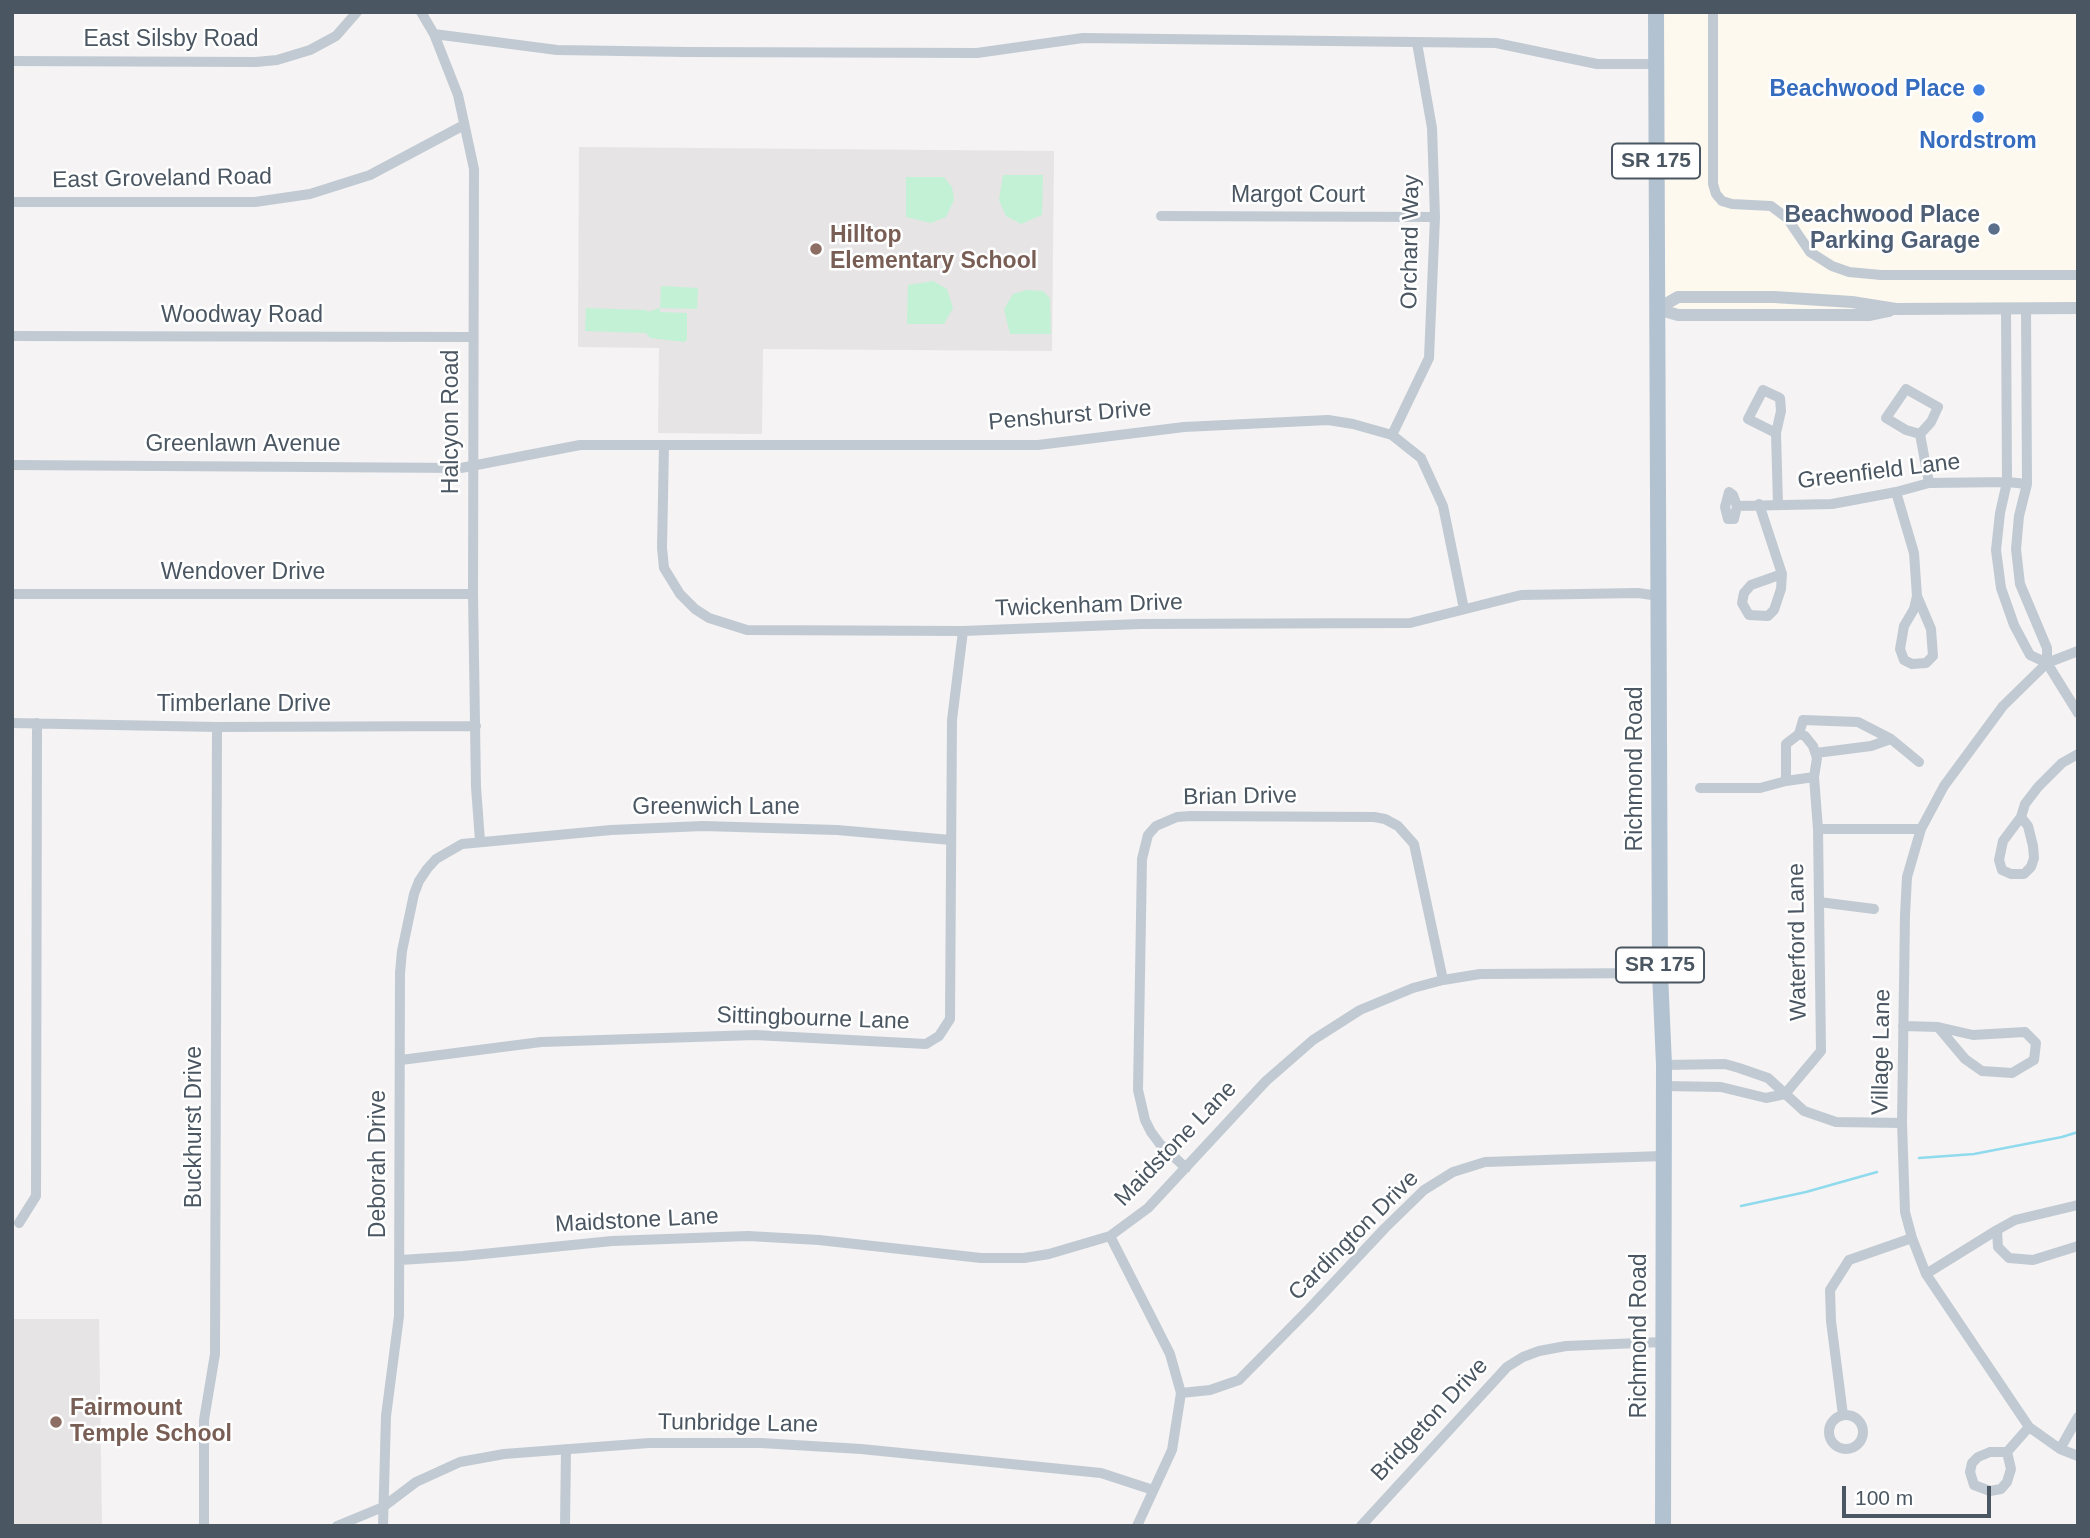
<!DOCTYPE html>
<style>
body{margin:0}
#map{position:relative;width:2090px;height:1538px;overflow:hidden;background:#f5f3f3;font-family:Helvetica,sans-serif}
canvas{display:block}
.frame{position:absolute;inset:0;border:14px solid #4a5661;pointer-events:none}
.scale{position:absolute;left:1842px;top:1486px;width:149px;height:32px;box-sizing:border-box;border:4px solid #4a5661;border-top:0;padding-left:9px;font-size:21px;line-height:24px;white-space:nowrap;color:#4a5661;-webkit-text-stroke:5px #fff;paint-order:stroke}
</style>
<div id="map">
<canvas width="2090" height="1538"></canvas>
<div class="frame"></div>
<div class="scale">100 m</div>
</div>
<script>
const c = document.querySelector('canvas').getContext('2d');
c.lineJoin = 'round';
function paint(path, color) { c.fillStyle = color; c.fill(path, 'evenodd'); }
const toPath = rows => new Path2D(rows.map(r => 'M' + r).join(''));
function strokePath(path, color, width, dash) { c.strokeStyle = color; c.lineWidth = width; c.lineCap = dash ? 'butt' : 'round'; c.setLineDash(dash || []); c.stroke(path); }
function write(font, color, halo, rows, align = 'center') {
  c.font = font + ' Helvetica,sans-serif'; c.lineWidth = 5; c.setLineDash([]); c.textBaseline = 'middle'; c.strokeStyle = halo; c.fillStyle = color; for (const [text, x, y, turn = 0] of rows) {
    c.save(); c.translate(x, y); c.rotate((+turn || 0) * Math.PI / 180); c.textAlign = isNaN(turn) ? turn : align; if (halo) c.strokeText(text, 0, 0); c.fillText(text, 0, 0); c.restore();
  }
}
const commercial = toPath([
 [1656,12,2078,12,2078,308,1657,309]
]);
const education = toPath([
 [579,147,1054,151,1052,351,763,349,762,434,658,433,659,348,578,347],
 [12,1319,99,1319,102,1526,12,1526]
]);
const green = toPath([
 [1003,175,1043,175,1042,215,1021,224,1006,216,999,200],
 [906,177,944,177,952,187,954,200,946,217,931,223,906,217],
 [933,281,947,289,953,308,944,324,907,324,908,285],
 [661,286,698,288,697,309,660,308,660,312,687,313,687,340,684,342,650,338,646,333,585,331,586,308,647,310,647,312,660,308],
 [1027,290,1043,291,1050,298,1051,334,1010,334,1004,309,1013,294]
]);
const stream = toPath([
 [1919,1158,1974,1154,2062,1137,2078,1132],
 [1741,1206,1806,1192,1877,1172]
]);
const minor = toPath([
 [421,12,434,34,458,95,474,169,473,594,476,787,480,841],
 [1713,12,1713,184,1716,194,1722,201,1732,204,1771,206,1787,218,1810,252,1832,266,1849,272,1881,275,2078,275],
 [434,34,557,50,686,52,977,53,1083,38,1496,43,1597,64,1656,64],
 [12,61,256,62,277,60,310,50,336,36,357,12],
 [12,202,255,202,310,194,370,175,464,125],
 [1161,216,1435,217],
 [2006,308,2007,482,2000,513,1996,550,2001,588,2014,625,2030,655,2047,663],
 [2026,308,2027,484,2019,516,2016,549,2020,584,2047,648,2047,663],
 [12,336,472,337],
 [1906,389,1938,407,1931,422,1920,434,1906,430,1886,418,1906,389],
 [1763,390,1780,398,1781,411,1776,433,1748,419,1763,390],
 [1776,433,1778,505],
 [1920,434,1929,483],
 [1392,435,1429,358,1435,217,1432,128,1417,43],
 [664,445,662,548,664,568,680,594,695,609,709,618,747,630,963,631,1140,624,1410,623,1521,595,1638,593,1659,596],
 [12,465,461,468,580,445,1038,445,1184,427,1328,420,1353,424,1392,435,1421,458,1443,506,1464,609],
 [1729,492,1733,495,1737,506,1734,519,1728,519,1725,507,1729,492],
 [1896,492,1914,553,1917,596],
 [1759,504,1782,574],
 [1737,506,1832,504,1896,492,1929,483,2007,482,2027,484],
 [1782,574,1781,589,1774,610,1768,616,1749,615,1742,603,1744,593,1751,585,1782,574],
 [12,594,473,594],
 [1917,596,1931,629,1933,656,1926,663,1912,664,1904,660,1900,649,1904,626,1914,609,1917,596],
 [2078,651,2047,663,2003,706,1944,786,1921,829,1907,877,1905,915,1902,1123,1905,1212,1912,1238,1926,1274,2029,1427,2060,1449,2078,1456],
 [2047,663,2078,713],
 [12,723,217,727,476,726],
 [1816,753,1871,746,1891,739],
 [1786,781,1786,744,1799,734,1803,720,1858,722,1891,739,1919,762],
 [1700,788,1760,788,1786,781,1814,777],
 [2021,817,2028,826,2033,846,2034,858,2031,867,2024,874,2011,874,2002,870,1999,860,2003,841,2021,817],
 [2021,817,2025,804,2038,787,2062,763,2078,754],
 [1818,829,1921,829],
 [1819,902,1874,909],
 [1903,1026,1938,1027],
 [1938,1027,1973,1035,2025,1032,2036,1043,2034,1060,2012,1073,1982,1071,1965,1059,1938,1027],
 [401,1060,541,1042,755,1035,926,1044,939,1036,950,1019,952,720,963,631],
 [1664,1065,1725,1064,1739,1068,1768,1078,1804,1111,1836,1122,1902,1123],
 [1664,1086,1721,1087,1766,1098,1785,1094],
 [1785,1094,1821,1051,1818,829,1814,777,1817,758,1813,746,1805,736,1799,734],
 [1186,1168,1160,1144,1151,1132,1145,1120,1138,1090,1142,859,1148,835,1156,826,1177,817,1190,816,1374,817,1385,819,1398,826,1414,844,1443,980],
 [2078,1205,2015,1220,1997,1230,1998,1247,2009,1258,2033,1260,2078,1246],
 [19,1223,36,1196,37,723],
 [1110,1236,1170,1354,1181,1393,1172,1450,1137,1526],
 [400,1260,463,1256,612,1241,748,1236,819,1240,981,1258,1024,1258,1049,1254,1110,1236,1148,1208,1266,1081,1313,1040,1360,1010,1413,988,1443,980,1480,974,1660,973],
 [1926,1274,1997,1230],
 [1181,1393,1210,1390,1239,1380,1309,1309,1385,1228,1424,1190,1453,1172,1485,1162,1663,1156],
 [1843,1415,1831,1321,1830,1290,1849,1260,1912,1238],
 '1829 1432a17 17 0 1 1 34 0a17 17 0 1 1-34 0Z',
 [2060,1449,2078,1417],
 [1990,1452,2007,1452,2011,1469,2007,1482,2001,1489,1990,1491,1974,1485,1970,1472,1972,1463,1978,1457,1990,1452],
 [2007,1452,2029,1427],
 [204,1526,204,1420,215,1354,217,727],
 [337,1526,383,1507,416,1482,460,1462,504,1454,649,1443,761,1443,861,1449,1101,1473,1153,1490],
 [383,1526,386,1416,399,1316,400,973,402,951,414,894,419,881,427,869,436,859,462,844,611,830,703,826,837,830,951,840],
 [565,1526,566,1449],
 [1361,1526,1507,1367,1523,1357,1539,1351,1566,1346,1663,1342]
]);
const tertiary = toPath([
 [1657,309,1678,297,1774,297,1852,302,1896,309,2078,308],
 [1657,309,1678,315,1870,315,1889,311]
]);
const primary = toPath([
 [1656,12,1660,973,1664,1065,1663,1526]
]);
const markers = [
 [1979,90,7,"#3f7fe0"],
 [1978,117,7,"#3f7fe0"],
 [1994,229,7,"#5c6f8a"],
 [816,249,7,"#8d6e63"],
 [56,1422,7,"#8d6e63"]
];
const shields = [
 [1656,161,88],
 [1660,965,88]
];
const shieldNames = [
 ["SR 175",1656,161],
 ["SR 175",1660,965]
];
const streetNames = [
 ["East Silsby Road",171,40],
 ["East Groveland Road",162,179,-1],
 ["Margot Court",1298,196],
 ["Orchard Way",1411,242,-89],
 ["Woodway Road",242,316],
 ["Penshurst Drive",1070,416,-5],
 ["Halcyon Road",452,422,-90],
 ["Greenlawn Avenue",243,445],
 ["Greenfield Lane",1879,472,-7],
 ["Wendover Drive",243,573],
 ["Twickenham Drive",1089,606,-2],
 ["Timberlane Drive",244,705],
 ["Richmond Road",1636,769,-90],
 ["Brian Drive",1240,797,-1],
 ["Greenwich Lane",716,808],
 ["Waterford Lane",1798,942,-91],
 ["Sittingbourne Lane",813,1019,2],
 ["Village Lane",1882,1052,-89],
 ["Buckhurst Drive",195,1127,-90],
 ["Maidstone Lane",1176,1144,-46],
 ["Deborah Drive",379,1164,-90],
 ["Maidstone Lane",637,1221,-3],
 ["Cardington Drive",1354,1236,-45],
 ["Richmond Road",1640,1336,-90],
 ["Bridgeton Drive",1430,1420,-47],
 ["Tunbridge Lane",738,1424,1]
];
const shopNames = [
 ["Beachwood Place",1965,90],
 ["Nordstrom",1978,142,"center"]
];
const serviceNames = [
 ["Beachwood Place",1980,216],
 ["Parking Garage",1980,242]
];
const educationNames = [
 ["Hilltop",830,236],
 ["Elementary School",830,262],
 ["Fairmount",70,1409],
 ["Temple School",70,1435]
];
paint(commercial, '#fdf9ef');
paint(education, '#e6e4e5');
paint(green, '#c3f1d5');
strokePath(stream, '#90daee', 2.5);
strokePath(minor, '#c1cad2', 10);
strokePath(tertiary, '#c1cad2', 12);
strokePath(primary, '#b3c2d1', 16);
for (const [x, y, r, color] of markers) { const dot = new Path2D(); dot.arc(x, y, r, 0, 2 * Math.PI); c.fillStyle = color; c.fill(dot); strokePath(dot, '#fff', 2.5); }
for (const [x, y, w] of shields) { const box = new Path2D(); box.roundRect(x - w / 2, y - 17.5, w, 35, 5); c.fillStyle = '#fff'; c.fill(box); strokePath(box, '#4a5661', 2); }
write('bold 21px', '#4a5661', null, shieldNames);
write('23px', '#4a5661', '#fff', streetNames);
write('bold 23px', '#366cbe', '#fff', shopNames, 'right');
write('bold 23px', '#4e5e75', '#fff', serviceNames, 'right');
write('bold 23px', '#785e54', '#fff', educationNames, 'left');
</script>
